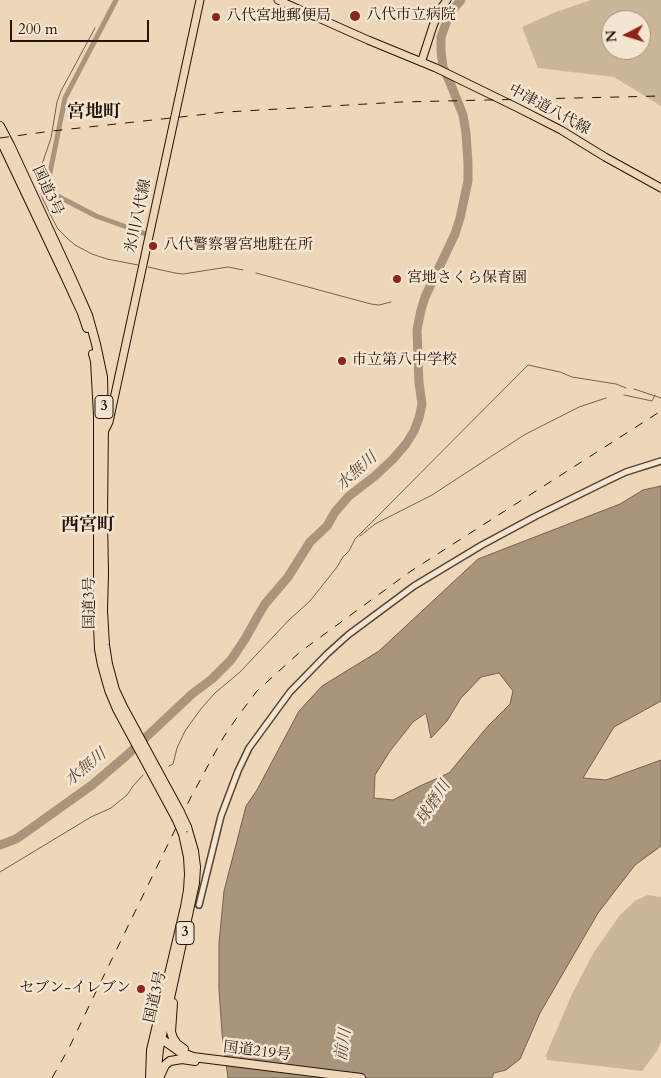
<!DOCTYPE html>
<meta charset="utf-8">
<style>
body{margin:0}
#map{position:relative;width:661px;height:1078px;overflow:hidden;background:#eed7b8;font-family:Cardo,serif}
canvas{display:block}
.north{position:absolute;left:601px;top:10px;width:50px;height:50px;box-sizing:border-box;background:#f4e5d1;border:1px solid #a19181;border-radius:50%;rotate:265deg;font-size:14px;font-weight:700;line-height:20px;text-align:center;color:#251309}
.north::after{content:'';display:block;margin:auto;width:18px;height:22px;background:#8f2418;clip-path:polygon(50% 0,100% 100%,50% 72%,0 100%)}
.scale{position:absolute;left:10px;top:20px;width:139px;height:22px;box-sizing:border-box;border:2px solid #251309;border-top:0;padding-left:6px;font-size:15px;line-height:18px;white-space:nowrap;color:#251309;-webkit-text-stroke:4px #f4e5d1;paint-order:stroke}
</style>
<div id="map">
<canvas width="661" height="1078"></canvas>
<div class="north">N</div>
<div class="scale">200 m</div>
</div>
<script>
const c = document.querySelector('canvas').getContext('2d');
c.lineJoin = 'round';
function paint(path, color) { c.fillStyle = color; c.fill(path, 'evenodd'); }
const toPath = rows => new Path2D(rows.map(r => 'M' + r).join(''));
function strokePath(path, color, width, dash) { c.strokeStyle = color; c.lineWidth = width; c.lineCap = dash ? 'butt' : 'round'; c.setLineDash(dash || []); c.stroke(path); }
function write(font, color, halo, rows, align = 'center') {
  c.font = font + ' Cardo,"Noto Serif JP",serif'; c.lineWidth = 5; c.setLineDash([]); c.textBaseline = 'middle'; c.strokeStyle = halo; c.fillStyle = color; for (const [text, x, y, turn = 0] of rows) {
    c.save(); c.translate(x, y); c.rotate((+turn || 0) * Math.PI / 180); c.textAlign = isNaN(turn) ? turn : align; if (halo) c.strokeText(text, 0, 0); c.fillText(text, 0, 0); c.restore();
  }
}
const green = toPath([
 [591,0,661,0,661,106,614,77,538,68,522,27,553,13],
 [611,20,641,20,641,50,611,50],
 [648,895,661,897,661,1042,657,1051,642,1071,547,1060,546,1055,572,994,594,952,620,915,636,900]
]);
const water = toPath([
 [661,486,661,701,614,727,583,778,606,780,661,760,661,846,635,865,598,913,540,1013,520,1059,506,1070,494,1073,492,1078,228,1078,222,1033,219,989,219,943,224,891,246,806,257,790,299,711,322,686,379,651,478,559,620,504,643,490,661,486],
 [499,673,513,691,510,704,488,726,449,773,420,786,393,800,374,798,375,775,390,751,413,722,426,713,431,738,447,721,461,698,481,677,499,673]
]);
const stream = toPath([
 [95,28,61,91,57,102,51,138,40,170,39,183,40,190,42,197,52,218,58,229,68,239,75,245,92,254,107,259,138,265],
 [148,267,175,273,183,274,228,267,243,270],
 [256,273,371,304,379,305,391,302],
 [418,309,421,310],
 [634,389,661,398],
 [624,395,652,401,655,395],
 [360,536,375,524,432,495,524,435,579,407,606,398],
 [169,766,173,764,177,748,185,731,200,710,215,693,240,672,289,620,310,601,337,567,343,557,349,551,355,539,528,365,560,372,572,377,616,384,626,388],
 [0,872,91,817,111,808,127,795,133,786,143,775]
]);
const canal = toPath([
 [116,0,65,98,47,188,48,191,96,216,146,234]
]);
const river = toPath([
 [0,845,16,839,29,830,92,785,126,756,192,694,212,679,231,660,245,639,259,614,265,604,288,577,310,542,327,526,335,512,349,496,375,476,393,459,406,444,414,431,419,418,422,404,419,383,417,330,421,310,425,297,455,234,460,218,468,181,468,163,466,133,463,115,451,85,443,67,441,51,441,37,445,26,450,13,461,0]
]);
const minor = toPath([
 [199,905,221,816,238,771,249,748,290,692,327,654,348,635,414,586,482,545,536,516,607,481,626,472,661,461]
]);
const major = toPath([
 [278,0,368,40,436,68,518,108,561,130,605,157,661,188],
 [421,62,423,57,433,26,439,11,447,0],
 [104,432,109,422,125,348,200,0]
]);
const highway = toPath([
 [0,126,10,145,72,279,88,315,96,344,103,377,104,420,103,519,104,573,103,611,105,645,108,664,115,690,123,707,180,812],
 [0,139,65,276,82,313,87,328],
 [93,354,95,361,98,415,98,626,99,649,102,665,109,690,117,709,176,818],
 [173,1003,171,1032,173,1038,177,1044,184,1049],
 [159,1037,180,1052,193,1057,361,1078],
 [150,1078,151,1050,185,907,188,890,189,874,188,857,183,834],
 [156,1078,159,1049,195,883,196,867,194,851,187,827],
 [159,1078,165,1065,170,1061,182,1059,195,1061]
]);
const rail = toPath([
 [0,138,52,131,226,112,401,102,661,96],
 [52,1078,69,1048,90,1004,191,797,223,738,238,716,257,691,300,652,411,571,661,411]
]);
const highwayBridge = toPath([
 [180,812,187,827],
 [176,818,183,834]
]);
const markers = [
 [355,16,6,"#8f2418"],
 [216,17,5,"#8f2418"],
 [153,246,5,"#8f2418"],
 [397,279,5,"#8f2418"],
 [342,361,5,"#8f2418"],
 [141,989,5,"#8f2418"]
];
const shields = [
 [104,407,18],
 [185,933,18]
];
const shieldNames = [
 ["3",104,407],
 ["3",185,933]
];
const poiNames = [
 ["八代市立病院",366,16],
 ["八代宮地郵便局",226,17],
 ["八代警察署宮地駐在所",163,246],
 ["宮地さくら保育園",407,279],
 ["市立第八中学校",352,361],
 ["セブン-イレブン",131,989,"right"]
];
const streetNames = [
 ["中津道八代線",549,110,28],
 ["国道3号",47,191,65],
 ["氷川八代線",139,216,-78],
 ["国道3号",91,603,-90],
 ["国道3号",156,997,-77],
 ["国道219号",257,1052,7]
];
const waterNames = [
 ["水無川",357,472,-42],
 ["水無川",86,768,-39],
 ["球磨川",434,803,-57],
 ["前川",344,1045,-81]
];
const quarterNames = [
 ["宮地町",94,113],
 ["西宮町",88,526]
];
paint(green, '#ccb69a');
paint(water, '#aa947c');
strokePath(water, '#75604e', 1);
strokePath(stream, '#75604e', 1);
strokePath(canal, '#aa947c', 5);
strokePath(river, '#aa947c', 9);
strokePath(minor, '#574435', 8);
strokePath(major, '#251309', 9);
strokePath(highway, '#251309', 10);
strokePath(minor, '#f4e5d1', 5);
strokePath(major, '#eed7b8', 7);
strokePath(highway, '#eed7b8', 8);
strokePath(rail, '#251309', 1, [9, 9]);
strokePath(highwayBridge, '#251309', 10, []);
strokePath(highwayBridge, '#eed7b8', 8);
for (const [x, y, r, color] of markers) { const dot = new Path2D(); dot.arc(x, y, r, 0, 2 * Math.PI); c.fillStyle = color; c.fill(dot); strokePath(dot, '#f4e5d1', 2); }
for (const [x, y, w] of shields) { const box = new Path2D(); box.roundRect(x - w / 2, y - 11.5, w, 23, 4); c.fillStyle = '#f4e5d1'; c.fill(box); strokePath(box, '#251309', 1); }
write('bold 14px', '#251309', null, shieldNames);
write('15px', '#251309', '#f4e5d1', poiNames, 'left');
write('15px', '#251309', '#f4e5d1', streetNames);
write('italic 16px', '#5a4737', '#f4e5d1', waterNames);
write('bold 18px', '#251309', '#f4e5d1', quarterNames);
</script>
